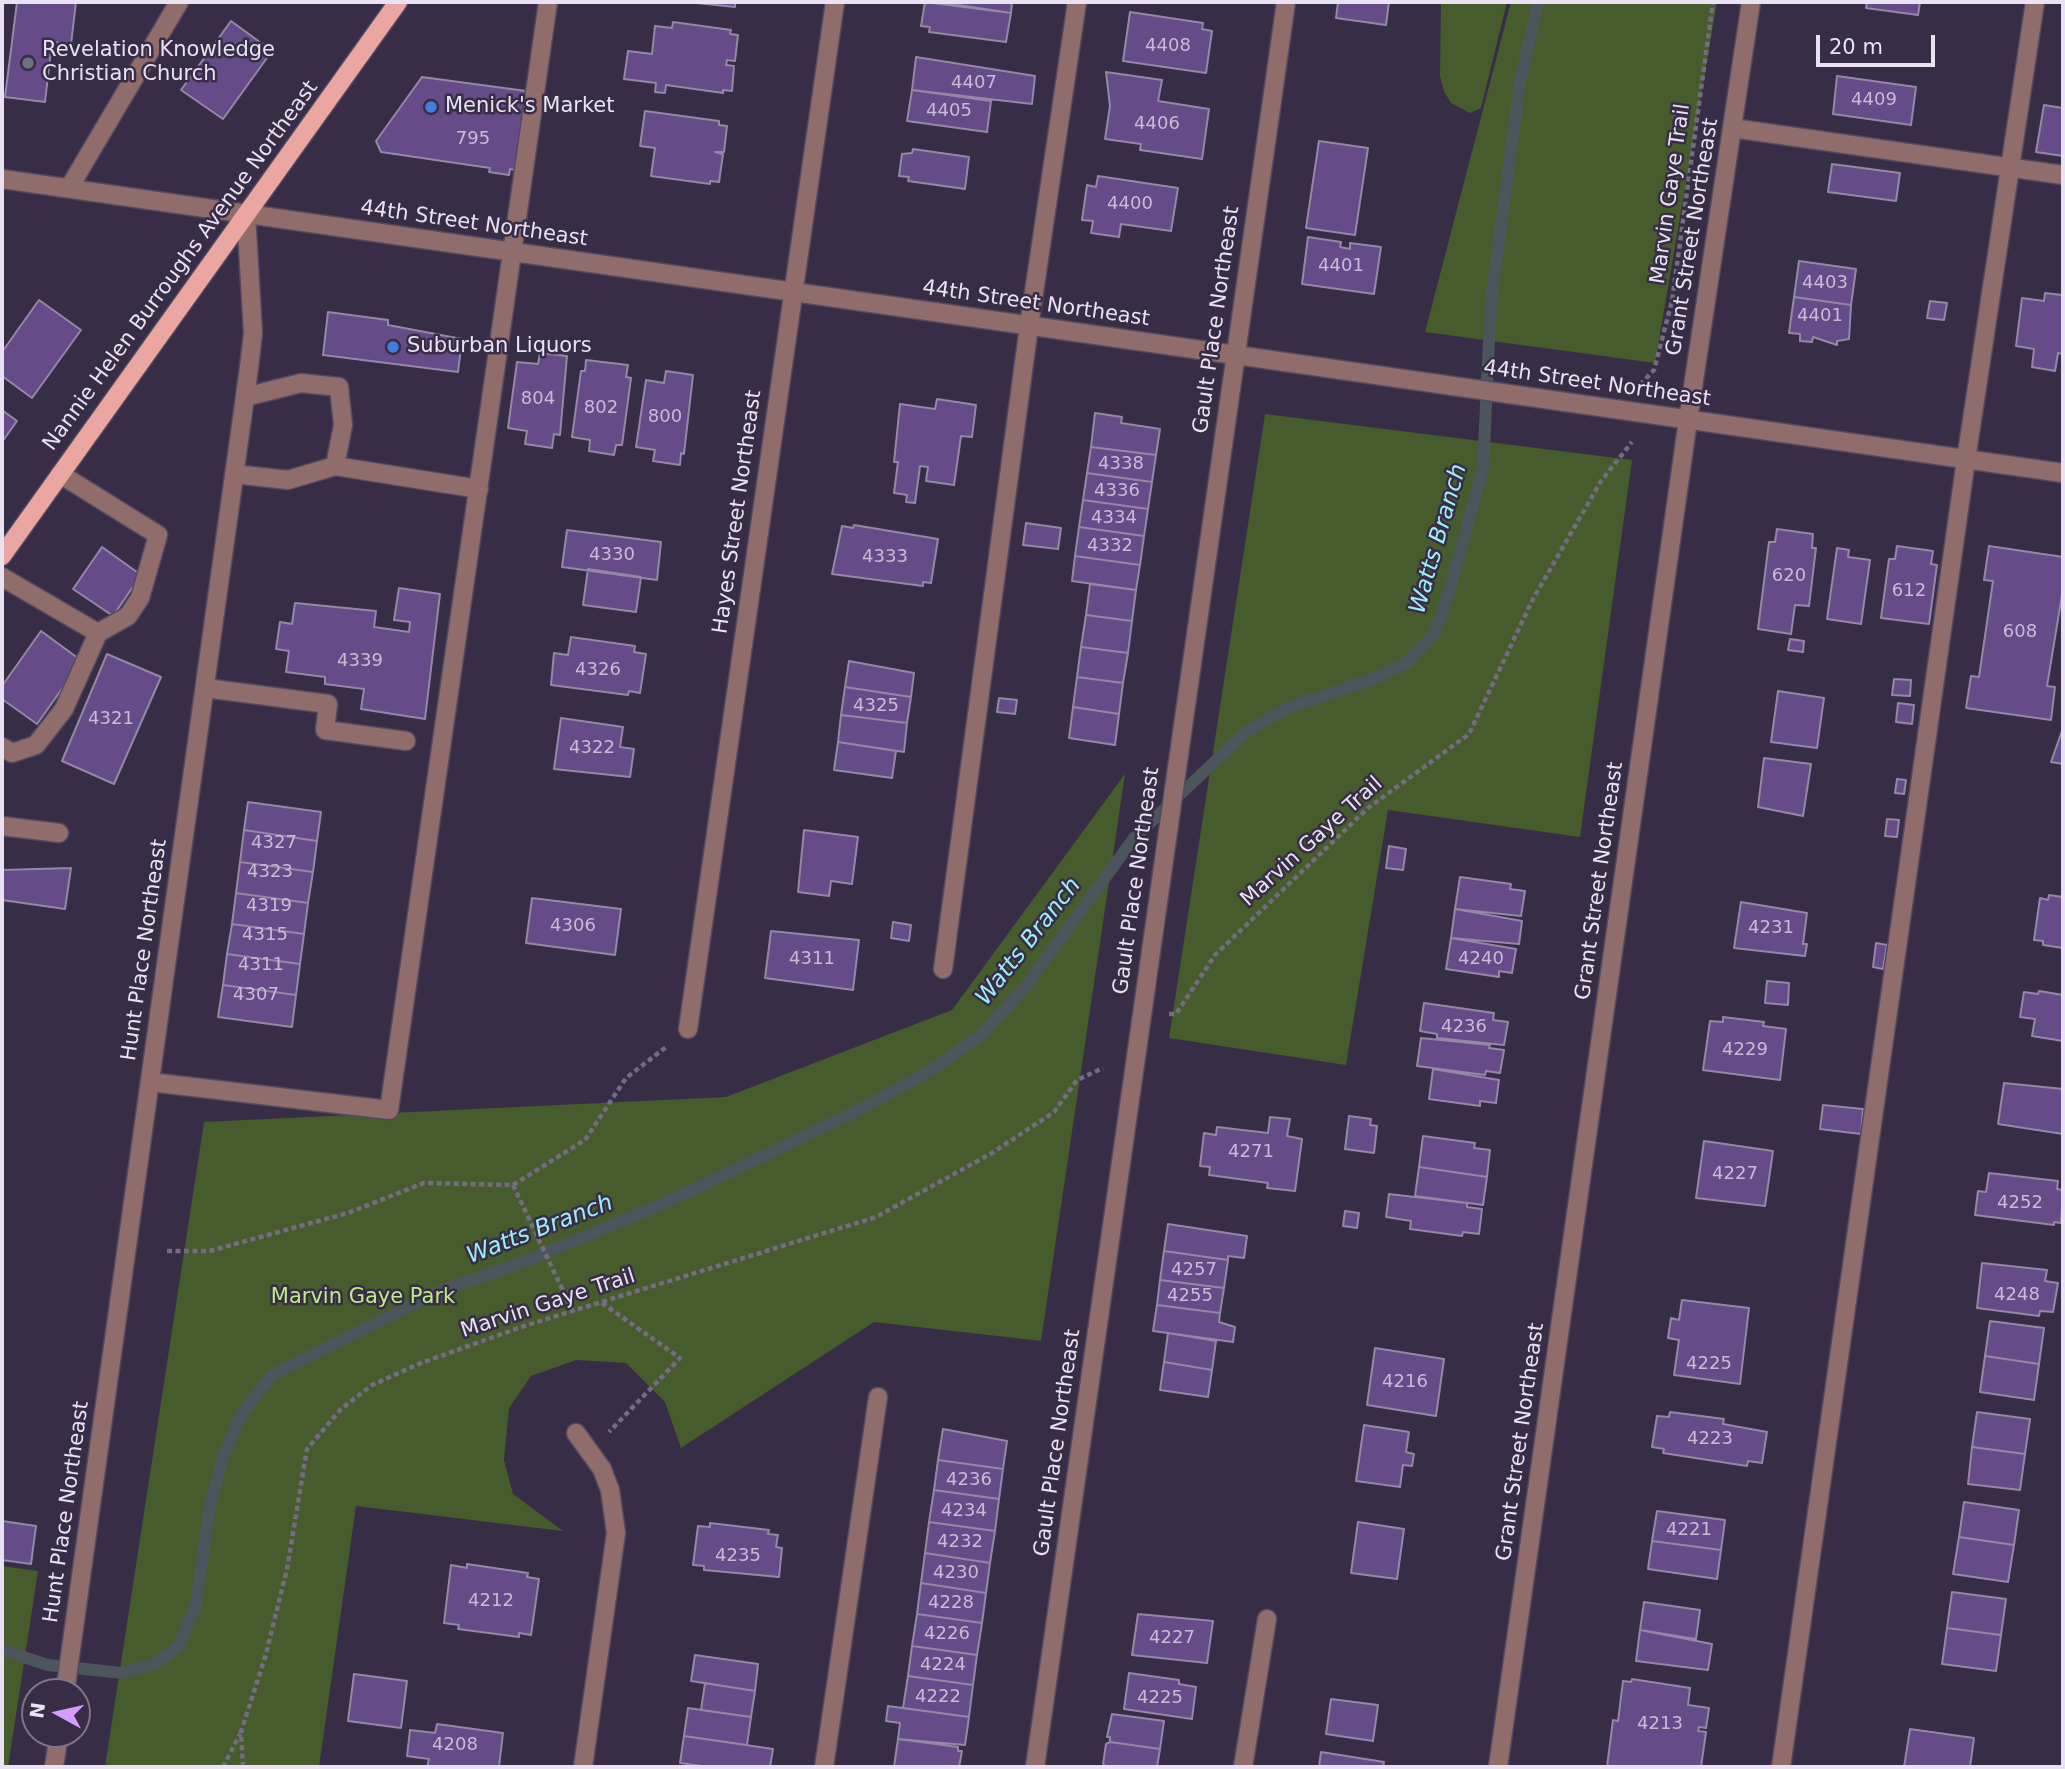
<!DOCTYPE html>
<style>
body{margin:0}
#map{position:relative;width:2065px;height:1769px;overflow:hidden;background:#372d46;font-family:"DejaVu Sans",sans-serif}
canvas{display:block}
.frame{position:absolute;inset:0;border:4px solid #e8e2f3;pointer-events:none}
.north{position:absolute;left:21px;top:1678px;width:70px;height:70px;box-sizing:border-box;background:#372d46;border:2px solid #7e758b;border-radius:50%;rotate:278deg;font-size:19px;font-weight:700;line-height:28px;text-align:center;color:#e8e2f3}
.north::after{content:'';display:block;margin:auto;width:24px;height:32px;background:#d29dfd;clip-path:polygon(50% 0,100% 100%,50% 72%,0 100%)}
.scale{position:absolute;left:1816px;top:35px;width:119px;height:32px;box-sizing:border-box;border:4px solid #e8e2f3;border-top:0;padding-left:9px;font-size:21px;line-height:24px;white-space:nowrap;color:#e8e2f3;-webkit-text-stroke:5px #372d46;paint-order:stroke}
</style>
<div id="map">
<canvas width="2065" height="1769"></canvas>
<div class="frame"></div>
<div class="north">N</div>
<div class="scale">20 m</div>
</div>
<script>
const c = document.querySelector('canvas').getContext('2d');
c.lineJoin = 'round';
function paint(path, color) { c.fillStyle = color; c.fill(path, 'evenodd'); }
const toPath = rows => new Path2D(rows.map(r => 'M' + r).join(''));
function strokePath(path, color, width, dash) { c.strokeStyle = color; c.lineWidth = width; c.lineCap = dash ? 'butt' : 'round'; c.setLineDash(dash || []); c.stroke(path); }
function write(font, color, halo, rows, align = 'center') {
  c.font = font + ' "DejaVu Sans",sans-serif'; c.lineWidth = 5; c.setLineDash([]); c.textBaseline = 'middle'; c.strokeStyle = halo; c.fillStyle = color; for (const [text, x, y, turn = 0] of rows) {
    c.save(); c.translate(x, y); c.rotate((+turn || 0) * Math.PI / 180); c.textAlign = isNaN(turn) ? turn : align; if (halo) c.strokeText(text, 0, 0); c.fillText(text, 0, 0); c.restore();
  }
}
const green = toPath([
 [1441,2,1507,2,1481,108,1470,113,1451,103,1444,91,1440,76],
 [1511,2,1717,2,1655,363,1425,332],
 [1265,414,1632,460,1580,837,1388,810,1346,1065,1169,1038],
 [1125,774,1041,1341,874,1322,681,1448,665,1402,626,1363,576,1360,531,1376,509,1408,504,1460,513,1494,563,1531,356,1506,319,1767,105,1767,204,1122,726,1097,952,1010],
 [2,1566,38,1571,8,1767,2,1767]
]);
const stream = toPath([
 [2,1650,48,1665,122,1673,154,1664,179,1646,196,1604,210,1504,224,1454,242,1413,272,1375,442,1290,516,1265,665,1203,855,1112,928,1072,980,1036,1026,986,1134,838,1246,732,1287,708,1373,679,1406,663,1434,634,1450,589,1483,468,1491,300,1520,81,1538,2]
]);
const building = toPath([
 [17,2,76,2,71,44,52,42,45,102,5,97,17,2],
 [687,2,747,2,735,3,735,7,687,2],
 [925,2,1011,13,1006,42,929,32,930,27,921,26,925,2],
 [938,2,1012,2,1011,13,938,2],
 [1338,2,1389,2,1386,25,1336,18,1338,2],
 [1867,2,1920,2,1918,15,1866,8,1867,2],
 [1130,12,1203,23,1202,29,1212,31,1206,73,1123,61,1130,12],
 [231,21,272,51,223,119,181,90,231,21],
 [673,22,731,30,730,34,738,35,735,61,727,60,726,65,734,66,732,91,723,90,723,93,666,85,665,93,655,92,656,83,624,79,628,51,652,54,655,26,672,28,673,22],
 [916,57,1035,76,1032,104,912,90,916,57],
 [1106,72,1162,80,1158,101,1209,109,1202,159,1140,150,1141,144,1105,139,1110,106,1106,72],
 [1837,76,1916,87,1911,125,1833,114,1837,76],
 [422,77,526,91,515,170,510,169,509,175,489,172,490,168,381,152,376,141,422,77],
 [912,90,991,101,987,132,907,121,912,90],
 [2044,105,2063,108,2063,156,2036,152,2044,105],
 [645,111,719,121,719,125,727,126,724,152,715,152,723,154,719,182,710,181,710,184,651,176,655,148,640,146,645,111],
 [1319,141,1368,148,1355,235,1306,228,1319,141],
 [913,149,969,157,965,189,908,181,909,177,899,176,902,154,912,153,913,149],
 [1832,164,1900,173,1896,201,1828,192,1832,164],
 [1098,176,1178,188,1171,231,1121,224,1119,237,1091,233,1093,221,1082,220,1087,185,1096,187,1098,176],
 [1308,237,1341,242,1340,247,1350,249,1350,243,1381,247,1374,294,1302,284,1308,237],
 [1799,261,1856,269,1851,305,1794,297,1799,261],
 [2045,293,2062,295,2063,304,2063,354,2058,353,2055,371,2032,367,2034,349,2016,346,2022,298,2044,301,2045,293],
 [1794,297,1851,305,1849,339,1837,341,1837,345,1813,337,1812,342,1800,341,1800,334,1789,333,1794,297],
 [39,300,81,330,32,398,2,376,2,352,39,300],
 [1930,301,1947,303,1944,320,1927,318,1930,301],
 [328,312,388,320,388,325,462,339,458,372,323,355,328,312],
 [540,353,567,356,560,435,554,434,552,448,525,444,527,431,508,428,517,362,538,364,540,353],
 [586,360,628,365,626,377,631,378,622,445,616,445,614,455,589,451,590,440,572,437,581,371,585,371,586,360],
 [666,371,693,375,684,454,681,453,680,465,653,461,655,450,636,447,646,380,664,383,666,371],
 [937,399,976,405,972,437,961,436,954,485,926,481,928,467,920,466,915,503,906,502,907,495,894,493,898,462,894,462,900,404,935,409,937,399],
 [2,410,17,421,2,442,2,410],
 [1095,413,1122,417,1121,423,1160,429,1156,455,1091,447,1095,413],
 [1091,447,1156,455,1152,482,1087,473,1091,447],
 [1087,473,1152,482,1148,509,1083,500,1087,473],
 [1083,500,1148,509,1144,536,1079,527,1083,500],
 [1026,523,1061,528,1058,549,1023,545,1026,523],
 [854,525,938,539,931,583,923,582,923,586,832,574,842,526,853,528,854,525],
 [1079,527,1144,536,1140,565,1075,556,1079,527],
 [1777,529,1813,534,1812,548,1816,548,1809,606,1795,605,1791,634,1758,629,1769,542,1775,542,1777,529],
 [567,530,661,542,657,580,562,567,567,530],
 [1897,546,1933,551,1931,564,1937,565,1929,624,1881,618,1889,559,1895,559,1897,546],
 [1989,546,2063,557,2063,589,2047,686,2055,687,2051,720,1966,708,1971,676,1979,677,1993,581,1984,580,1989,546],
 [102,547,141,575,113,616,73,589,102,547],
 [1837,548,1849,550,1848,557,1870,560,1861,624,1827,619,1837,548],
 [1075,556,1140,565,1136,590,1072,581,1075,556],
 [588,569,641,577,636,612,583,605,588,569],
 [1090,584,1136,590,1132,621,1086,615,1090,584],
 [399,588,440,594,425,719,361,709,364,689,325,684,325,677,286,672,289,651,276,649,280,622,292,624,295,603,376,611,374,627,409,632,410,622,394,620,399,588],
 [1086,615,1132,621,1128,653,1081,647,1086,615],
 [41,631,82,661,37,724,2,699,2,686,41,631],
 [571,637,635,646,634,652,646,654,640,693,629,691,628,695,551,685,554,653,568,655,571,637],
 [1790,639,1804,641,1803,652,1788,650,1790,639],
 [1081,647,1128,653,1123,683,1077,677,1081,647],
 [107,654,161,677,114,784,62,761,107,654],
 [849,661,914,673,911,697,845,687,849,661],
 [1077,677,1123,683,1119,714,1073,707,1077,677],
 [1894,679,1911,680,1910,696,1892,695,1894,679],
 [845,687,911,697,907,723,841,715,845,687],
 [1778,691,1824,698,1817,748,1771,742,1778,691],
 [999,698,1017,700,1015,714,997,712,999,698],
 [1898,703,1914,705,1912,724,1896,722,1898,703],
 [1073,707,1119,714,1115,745,1069,738,1073,707],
 [841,715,907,723,904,752,838,742,841,715],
 [561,718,623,727,620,747,634,749,630,777,554,769,561,718],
 [2063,728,2063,764,2051,762,2063,728],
 [838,742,896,751,892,778,834,770,838,742],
 [1764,758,1811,764,1803,816,1758,807,1764,758],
 [1897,779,1906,780,1904,794,1895,793,1897,779],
 [248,802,321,812,317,841,244,830,248,802],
 [1887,819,1899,820,1897,837,1885,836,1887,819],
 [244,830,317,841,313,872,240,862,244,830],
 [804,830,858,837,852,884,831,881,829,896,798,892,804,830],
 [1389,846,1406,849,1403,870,1386,868,1389,846],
 [240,862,313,872,308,903,236,893,240,862],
 [71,868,65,909,2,900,2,870,71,868],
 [1460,877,1511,884,1510,889,1525,891,1521,916,1455,909,1460,877],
 [236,893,308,903,304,934,232,924,236,893],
 [2049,895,2063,897,2063,948,2043,945,2043,941,2034,940,2040,898,2048,900,2049,895],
 [532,898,621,909,615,955,526,943,532,898],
 [1741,902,1807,913,1803,944,1807,944,1805,956,1734,948,1741,902],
 [1455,909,1522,921,1519,944,1451,938,1455,909],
 [893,922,911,925,909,941,891,938,893,922],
 [232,924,304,934,300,964,227,954,232,924],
 [771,931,859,940,853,990,765,978,771,931],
 [1451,938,1516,949,1512,973,1499,971,1499,977,1446,969,1451,938],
 [1876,943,1887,945,1883,969,1873,967,1876,943],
 [227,954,300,964,296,995,223,985,227,954],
 [1767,981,1789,983,1788,1005,1765,1003,1767,981],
 [223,985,296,995,292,1027,218,1017,223,985],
 [2039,991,2063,995,2063,1041,2032,1036,2035,1019,2020,1017,2024,992,2038,994,2039,991],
 [1424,1003,1494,1013,1493,1020,1508,1022,1504,1045,1437,1038,1437,1034,1420,1031,1424,1003],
 [1723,1017,1764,1022,1763,1026,1786,1029,1780,1080,1703,1070,1710,1021,1723,1022,1723,1017],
 [1421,1038,1490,1045,1489,1048,1504,1050,1500,1073,1486,1071,1485,1075,1417,1066,1421,1038],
 [1433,1069,1499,1080,1496,1103,1480,1101,1480,1106,1429,1099,1433,1069],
 [2004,1083,2063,1089,2063,1134,1998,1124,2004,1083],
 [1823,1105,1863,1109,1861,1134,1820,1129,1823,1105],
 [1349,1116,1371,1119,1370,1125,1377,1126,1374,1153,1345,1149,1349,1116],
 [1270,1117,1290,1119,1287,1136,1302,1139,1295,1191,1267,1188,1268,1183,1209,1175,1210,1167,1200,1166,1204,1133,1216,1135,1217,1127,1268,1133,1270,1117],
 [1423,1136,1475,1143,1474,1148,1490,1150,1487,1177,1419,1167,1423,1136],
 [1704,1141,1773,1151,1765,1206,1696,1198,1704,1141],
 [1419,1167,1487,1177,1483,1205,1415,1196,1419,1167],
 [1989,1173,2058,1181,2057,1189,2063,1190,2061,1223,2054,1222,2054,1225,1975,1215,1978,1191,1986,1192,1989,1173],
 [1389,1194,1467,1203,1467,1207,1482,1209,1479,1234,1463,1232,1462,1236,1410,1229,1411,1221,1386,1217,1389,1194],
 [1345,1211,1359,1213,1357,1228,1343,1226,1345,1211],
 [1168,1224,1247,1236,1244,1258,1228,1256,1228,1260,1164,1251,1168,1224],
 [1164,1251,1228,1260,1224,1288,1160,1280,1164,1251],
 [1982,1263,2047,1270,2045,1281,2058,1283,2053,1312,2040,1311,2039,1316,1977,1308,1982,1263],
 [1160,1280,1224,1288,1220,1313,1157,1305,1160,1280],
 [1682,1300,1749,1308,1740,1384,1674,1375,1679,1340,1668,1338,1671,1318,1679,1320,1682,1300],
 [1157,1305,1220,1313,1219,1322,1235,1327,1233,1342,1153,1331,1157,1305],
 [1990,1321,2044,1328,2039,1364,1985,1356,1990,1321],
 [1168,1333,1216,1341,1212,1370,1164,1362,1168,1333],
 [1375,1348,1444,1359,1436,1416,1367,1405,1375,1348],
 [1985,1356,2039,1364,2034,1400,1980,1392,1985,1356],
 [1164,1362,1212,1370,1208,1397,1160,1390,1164,1362],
 [1670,1412,1724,1419,1723,1424,1767,1432,1762,1463,1748,1461,1747,1466,1663,1453,1664,1449,1652,1447,1657,1416,1669,1417,1670,1412],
 [1977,1412,2030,1419,2025,1454,1972,1447,1977,1412],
 [1364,1425,1409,1432,1406,1452,1414,1454,1412,1466,1403,1465,1400,1487,1356,1481,1364,1425],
 [943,1429,1007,1441,1003,1469,938,1460,943,1429],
 [1972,1447,2025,1454,2020,1490,1968,1484,1972,1447],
 [938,1460,1003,1469,999,1499,934,1490,938,1460],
 [934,1490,999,1499,995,1531,929,1522,934,1490],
 [1964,1502,2019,1510,2014,1545,1959,1537,1964,1502],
 [1657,1511,1725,1520,1721,1550,1652,1541,1657,1511],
 [2,1521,36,1526,31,1564,2,1560,2,1521],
 [929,1522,995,1531,990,1563,925,1553,929,1522],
 [1358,1522,1404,1529,1397,1579,1351,1573,1358,1522],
 [710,1523,769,1530,768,1534,778,1535,776,1547,782,1548,779,1577,704,1570,704,1566,693,1565,698,1526,710,1527,710,1523],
 [1959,1537,2014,1545,2008,1582,1953,1574,1959,1537],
 [1652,1541,1721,1550,1717,1579,1648,1569,1652,1541],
 [925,1553,990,1563,986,1593,921,1583,925,1553],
 [467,1564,528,1573,527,1577,539,1579,531,1635,519,1633,519,1637,458,1629,459,1625,444,1623,451,1565,467,1568,467,1564],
 [921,1583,986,1593,982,1623,917,1614,921,1583],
 [1952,1592,2006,1599,2001,1635,1947,1628,1952,1592],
 [1644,1602,1700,1610,1696,1639,1640,1630,1644,1602],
 [917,1614,982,1623,977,1655,912,1646,917,1614],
 [1138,1614,1213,1621,1207,1663,1132,1655,1138,1614],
 [1947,1628,2001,1635,1996,1671,1942,1664,1947,1628],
 [1640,1630,1712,1644,1708,1670,1636,1661,1640,1630],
 [912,1646,977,1655,973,1685,908,1676,912,1646],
 [695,1655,758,1664,755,1691,691,1681,695,1655],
 [1129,1673,1179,1680,1179,1684,1196,1687,1192,1719,1124,1709,1129,1673],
 [354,1674,407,1681,401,1728,348,1721,354,1674],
 [908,1676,973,1685,969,1717,903,1708,908,1676],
 [1632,1679,1690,1688,1688,1705,1709,1708,1706,1728,1699,1727,1698,1731,1706,1732,1701,1767,1607,1767,1613,1720,1618,1721,1623,1681,1631,1682,1632,1679],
 [705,1683,755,1691,751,1717,701,1710,705,1683],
 [1331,1699,1378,1705,1373,1741,1326,1734,1331,1699],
 [888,1706,969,1717,965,1745,898,1739,900,1723,886,1721,888,1706],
 [688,1708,751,1717,747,1745,684,1736,688,1708],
 [1112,1714,1164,1721,1160,1749,1110,1742,1110,1737,1107,1737,1112,1714],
 [437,1724,503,1733,499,1767,427,1767,429,1759,407,1756,410,1730,435,1733,437,1724],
 [1910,1729,1974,1738,1970,1767,1904,1767,1910,1729],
 [684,1736,773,1749,770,1767,709,1767,680,1763,684,1736],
 [898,1739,958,1747,958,1751,962,1751,959,1767,894,1767,898,1739],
 [1110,1742,1160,1749,1157,1767,1107,1767,1103,1764,1106,1744,1110,1742],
 [1321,1752,1384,1762,1383,1767,1319,1767,1321,1752]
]);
const path = toPath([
 [1640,385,1654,370,1672,301,1713,2],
 [1169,1014,1176,1014,1215,955,1368,808,1469,734,1533,599,1601,481,1632,442],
 [513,1185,573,1312],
 [167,1251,210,1251,235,1244,348,1213,424,1183,513,1185,585,1140,626,1078,666,1047],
 [602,1303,680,1358,609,1432],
 [223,1767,240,1734],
 [243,1767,241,1732,266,1654,287,1569,307,1449,341,1409,372,1385,421,1363,524,1326,876,1217,992,1153,1054,1112,1077,1080,1103,1068]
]);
const minor = toPath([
 [1732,128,2063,175],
 [2,179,2063,473],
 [69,188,179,2],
 [335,466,479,489],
 [234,474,288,480,335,466,343,425,339,387,301,383,245,397],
 [2,577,98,633],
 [205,688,328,704,325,730,406,741],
 [2,747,12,753,36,745,64,709,98,633,128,616,140,598,158,535,60,474],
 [2,826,59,833],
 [943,969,1029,326,1077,2],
 [688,1029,835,2],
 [150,1082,389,1110,548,2],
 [576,1433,602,1469,610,1490,616,1533,583,1767],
 [65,1692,249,368,253,333,246,214],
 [54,1767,59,1734],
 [824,1767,878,1397],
 [1035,1767,1286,2],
 [1243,1767,1267,1619],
 [1498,1767,1688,420,1751,2],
 [1781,1767,1966,460,2035,2]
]);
const major = toPath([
 [2,556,398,2]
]);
const markers = [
 [28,63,7,"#6b7280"],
 [431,107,7,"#3f7fe0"],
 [393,347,7,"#3f7fe0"]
];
const numberNames = [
 ["4408",1168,46],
 ["4407",974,83],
 ["4409",1874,100],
 ["4405",949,111],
 ["4406",1157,124],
 ["795",473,139],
 ["4400",1130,204],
 ["4401",1341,266],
 ["4403",1825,283],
 ["4401",1820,316],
 ["804",538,399],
 ["802",601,408],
 ["800",665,417],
 ["4338",1121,464],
 ["4336",1117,491],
 ["4334",1114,518],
 ["4332",1110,546],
 ["4330",612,555],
 ["4333",885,557],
 ["620",1789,576],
 ["612",1909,591],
 ["608",2020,632],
 ["4339",360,661],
 ["4326",598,670],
 ["4325",876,706],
 ["4321",111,719],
 ["4322",592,748],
 ["4327",274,843],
 ["4323",270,872],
 ["4319",269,906],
 ["4306",573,926],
 ["4231",1771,928],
 ["4315",265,935],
 ["4311",812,959],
 ["4240",1481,959],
 ["4311",261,965],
 ["4307",256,995],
 ["4236",1464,1027],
 ["4229",1745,1050],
 ["4271",1251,1152],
 ["4227",1735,1174],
 ["4252",2020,1203],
 ["4257",1194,1270],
 ["4248",2017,1295],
 ["4255",1190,1296],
 ["4225",1709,1364],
 ["4216",1405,1382],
 ["4223",1710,1439],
 ["4236",969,1480],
 ["4234",964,1511],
 ["4221",1689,1530],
 ["4232",960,1542],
 ["4235",738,1556],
 ["4230",956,1573],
 ["4212",491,1601],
 ["4228",951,1603],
 ["4226",947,1634],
 ["4227",1172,1638],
 ["4224",943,1665],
 ["4222",938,1697],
 ["4225",1160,1698],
 ["4213",1660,1724],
 ["4208",455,1745]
];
const poiNames = [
 ["Revelation Knowledge",42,51],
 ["Christian Church",42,75],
 ["Menick's Market",445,107],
 ["Suburban Liquors",407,347]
];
const streetNames = [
 ["Marvin Gaye Trail",1671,194,-82],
 ["44th Street Northeast",474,224,8],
 ["Grant Street Northeast",1693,237,-81],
 ["Nannie Helen Burroughs Avenue Northeast",181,266,-54],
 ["44th Street Northeast",1036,304,8],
 ["Gault Place Northeast",1217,320,-82],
 ["44th Street Northeast",1597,384,8],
 ["Hayes Street Northeast",738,512,-82],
 ["Marvin Gaye Trail",1312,842,-42],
 ["Gault Place Northeast",1137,881,-82],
 ["Grant Street Northeast",1600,881,-82],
 ["Hunt Place Northeast",145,950,-82],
 ["Marvin Gaye Trail",548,1304,-18],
 ["Grant Street Northeast",1521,1442,-82],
 ["Gault Place Northeast",1058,1443,-82],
 ["Hunt Place Northeast",67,1512,-82]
];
const parkNames = [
 ["Marvin Gaye Park",363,1298]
];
const waterNames = [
 ["Watts Branch",1439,539,-74],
 ["Watts Branch",1029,942,-52],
 ["Watts Branch",540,1230,-21]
];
paint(green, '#475c2c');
strokePath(stream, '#4d555c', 12);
paint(building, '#654b87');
strokePath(building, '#9488a6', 2);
strokePath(minor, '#534a62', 21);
strokePath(major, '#534a62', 21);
strokePath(path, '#746c82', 4.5, [5, 3.5]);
strokePath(minor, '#906d6a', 18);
strokePath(major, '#eca6a1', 18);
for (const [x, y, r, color] of markers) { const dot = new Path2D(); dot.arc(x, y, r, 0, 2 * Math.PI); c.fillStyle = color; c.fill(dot); strokePath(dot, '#372d46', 2.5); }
write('18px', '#c7bcd8', null, numberNames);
write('21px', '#e8e2f3', '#372d46', poiNames, 'left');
write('21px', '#e8e2f3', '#372d46', streetNames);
write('21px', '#bfea8c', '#372d46', parkNames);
write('italic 23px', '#9eecf7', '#372d46', waterNames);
</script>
